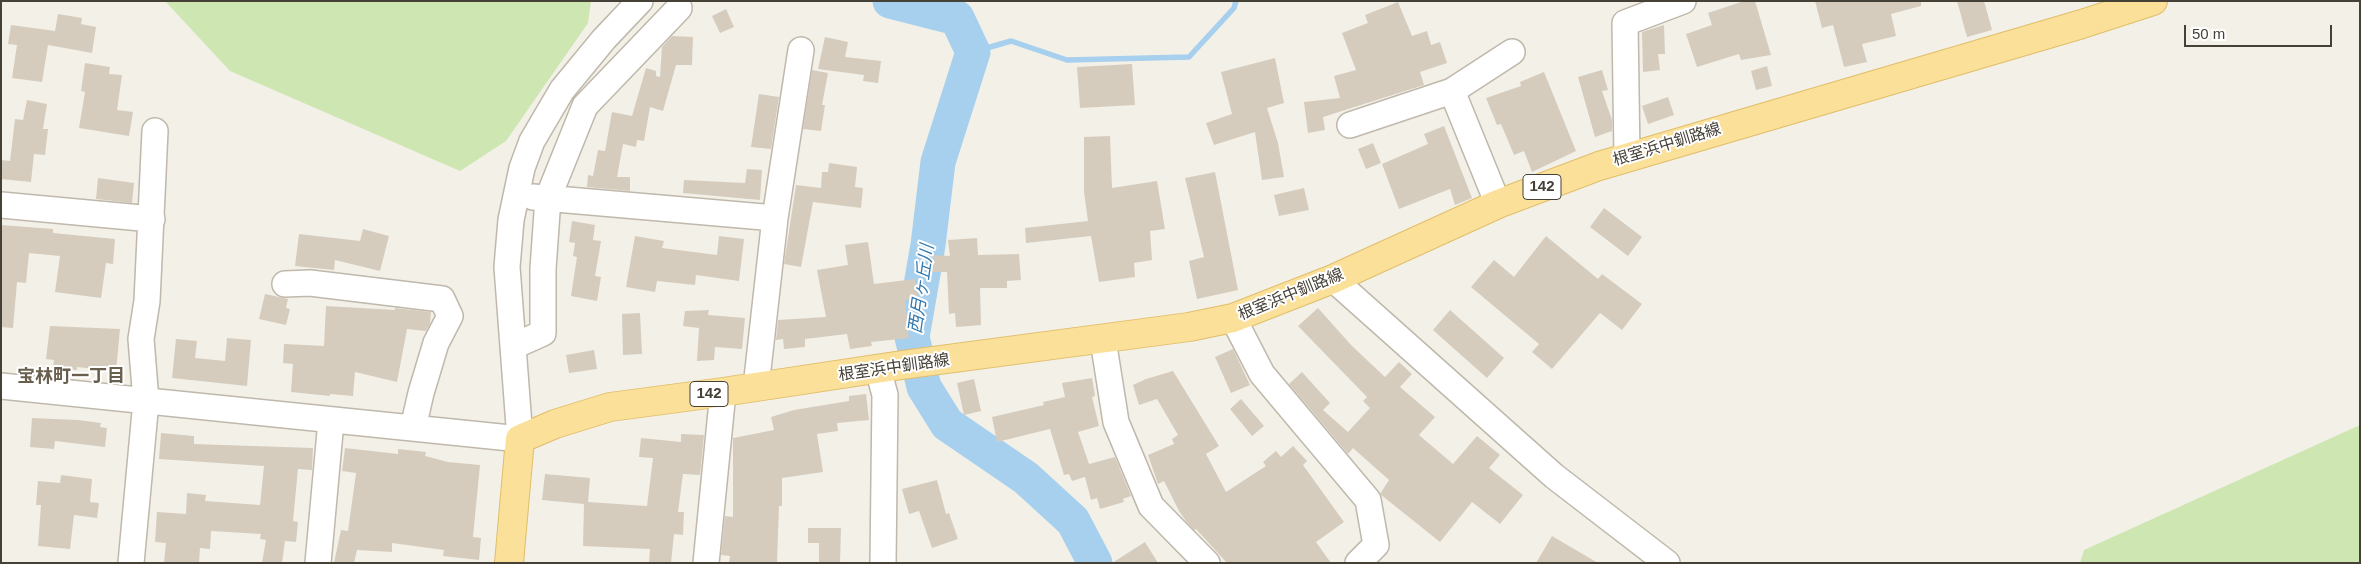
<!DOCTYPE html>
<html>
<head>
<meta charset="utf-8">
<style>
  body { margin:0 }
  #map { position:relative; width:2361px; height:564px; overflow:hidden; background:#f3f0e8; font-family:Arial,sans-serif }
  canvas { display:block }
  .frame { position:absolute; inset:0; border:2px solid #464137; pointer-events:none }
  .scale { position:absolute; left:2184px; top:25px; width:148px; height:22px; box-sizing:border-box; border:2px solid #464137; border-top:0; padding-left:6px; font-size:15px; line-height:18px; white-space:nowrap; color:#464137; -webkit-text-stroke:4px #fff; paint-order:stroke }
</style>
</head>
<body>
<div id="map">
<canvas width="2361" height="564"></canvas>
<div class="frame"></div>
<div class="scale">50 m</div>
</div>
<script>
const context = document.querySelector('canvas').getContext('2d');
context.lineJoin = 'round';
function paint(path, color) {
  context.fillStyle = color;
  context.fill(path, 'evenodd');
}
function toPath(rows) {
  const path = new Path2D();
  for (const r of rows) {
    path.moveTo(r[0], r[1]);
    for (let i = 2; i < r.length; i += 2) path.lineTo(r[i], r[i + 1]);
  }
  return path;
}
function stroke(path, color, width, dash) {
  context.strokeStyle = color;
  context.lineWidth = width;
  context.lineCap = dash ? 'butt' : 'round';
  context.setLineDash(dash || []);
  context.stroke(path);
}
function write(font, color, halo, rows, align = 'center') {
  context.font = font + ' Arial,"Noto Sans JP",sans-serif';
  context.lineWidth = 4;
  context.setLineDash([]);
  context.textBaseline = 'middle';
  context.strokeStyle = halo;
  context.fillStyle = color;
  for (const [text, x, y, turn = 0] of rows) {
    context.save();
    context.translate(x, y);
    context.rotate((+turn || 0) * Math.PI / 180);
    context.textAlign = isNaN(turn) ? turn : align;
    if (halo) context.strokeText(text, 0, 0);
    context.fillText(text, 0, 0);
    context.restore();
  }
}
paint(toPath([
  [165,1,591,1,588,23,506,141,460,171,230,71],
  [2360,425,2360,563,2080,563,2084,550]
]), '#cee6b2');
stroke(toPath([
  [973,52,1011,41,1067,60,1189,57,1234,8,1236,1]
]), '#a6d0ee', 5.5);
stroke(toPath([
  [890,1,957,18,973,52,938,162,928,245,912,337,924,387,947,424,1026,478,1073,521,1095,563]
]), '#a6d0ee', 35);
paint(toPath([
  [1744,1,1755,1,1771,55,1741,60,1739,54,1697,67,1686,34,1712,25,1708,13],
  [1815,1,1921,1,1921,6,1891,14,1896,36,1862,44,1867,62,1844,67,1833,25,1822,28],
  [1957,1,1984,1,1992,30,1967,37],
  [1398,2,1412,36,1427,31,1431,45,1440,42,1447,63,1420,72,1424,85,1323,117,1325,130,1308,133,1304,102,1340,98,1334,76,1356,70,1342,33,1368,23,1365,15],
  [726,9,734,27,720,33,712,16],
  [58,14,82,18,81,24,96,27,92,53,48,45,42,82,12,78,17,45,8,44,11,25,55,31],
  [1664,25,1665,54,1658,54,1660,70,1643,72,1642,32],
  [672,36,693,37,692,65,676,65,663,111,650,107,644,141,637,140,636,147,623,144,617,177,630,177,630,191,587,187,588,175,593,176,598,150,605,151,612,112,632,116,646,68,656,71,656,76,660,77,662,47],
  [825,37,848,42,845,57,881,61,878,83,863,81,864,75,818,69],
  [1275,58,1284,103,1267,108,1278,143,1284,177,1262,180,1255,132,1214,145,1206,123,1232,114,1221,72],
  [85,63,110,67,109,74,122,75,117,110,133,112,129,136,79,128,85,92,81,91],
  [1132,64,1135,105,1080,108,1077,67],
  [1767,66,1772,86,1756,90,1751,71],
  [812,70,828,73,822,105,825,105,821,131,803,129],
  [1602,70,1608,90,1602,91,1612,120,1612,131,1595,137,1578,77],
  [1544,72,1576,151,1532,172,1524,151,1514,155,1501,124,1497,125,1486,98,1521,86,1520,82],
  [759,94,779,97,771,149,751,147],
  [1668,97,1674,115,1648,124,1642,106],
  [27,100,47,104,43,129,48,129,45,155,34,154,31,182,1,179,1,160,10,161,15,119,23,120],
  [1444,126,1472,198,1455,205,1450,189,1399,209,1382,164,1428,144,1424,134],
  [1110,136,1112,188,1157,181,1165,229,1150,231,1152,260,1134,263,1135,277,1099,282,1091,236,1026,243,1025,228,1088,221,1084,192,1084,137],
  [1373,143,1381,163,1366,169,1358,149],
  [829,163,857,167,855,187,863,188,861,208,813,202,801,267,784,264,796,185,821,188,822,172,828,172],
  [747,169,762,170,760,200,683,193,684,180,745,183],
  [1215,172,1238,290,1197,299,1189,261,1204,257,1185,178],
  [98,178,134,183,132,203,96,199],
  [1304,188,1309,210,1279,216,1274,195],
  [1604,208,1642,237,1628,256,1590,227],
  [572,221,595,225,593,240,601,241,595,276,601,277,597,301,571,296,577,257,573,256,575,243,569,242],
  [1,225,53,229,53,233,115,239,113,264,106,263,101,298,55,292,60,256,29,253,26,283,17,282,13,328,1,327],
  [363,229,389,236,380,271,335,260,334,270,295,266,299,234,360,241],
  [635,236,664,241,662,248,717,255,719,236,744,239,739,281,696,275,695,285,657,281,655,292,626,287],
  [1546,236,1598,279,1602,274,1642,304,1622,330,1600,313,1552,369,1532,352,1539,344,1471,287,1494,260,1514,277],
  [977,238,978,255,1019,254,1021,280,1007,281,1007,288,980,288,981,325,956,327,955,313,949,314,947,272,932,272,933,255,950,256,948,240],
  [868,242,874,284,915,279,918,298,905,300,909,338,871,342,872,346,850,349,847,334,805,339,805,347,784,349,783,339,776,340,778,320,826,317,817,270,848,265,845,245],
  [265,294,288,299,286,308,290,309,286,325,259,319],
  [326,306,395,310,395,308,431,312,430,324,426,331,407,329,397,382,355,372,353,396,330,394,330,396,291,392,293,364,283,363,284,344,324,346],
  [1318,308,1352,346,1385,377,1399,362,1412,374,1400,387,1435,417,1419,435,1453,464,1477,436,1500,455,1489,468,1523,495,1500,524,1472,502,1440,542,1380,494,1389,480,1353,448,1348,454,1289,384,1302,372,1330,403,1323,410,1348,432,1370,408,1363,401,1367,397,1298,326],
  [709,310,708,315,745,318,742,349,715,347,714,360,697,361,699,328,683,326,685,311],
  [1450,310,1504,358,1487,378,1433,330],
  [640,313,642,354,623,355,622,314],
  [50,326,120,329,116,371,77,367,77,370,53,368,54,360,46,359],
  [227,338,251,340,247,386,172,378,176,339,197,341,195,358,225,361],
  [1233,349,1250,385,1231,393,1215,357],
  [594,350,597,369,569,373,566,355],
  [1173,371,1219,446,1206,454,1226,492,1266,466,1263,462,1276,451,1281,457,1293,446,1307,461,1303,465,1344,522,1316,542,1331,563,1227,563,1196,529,1194,530,1186,521,1179,511,1164,481,1158,484,1148,455,1174,444,1172,439,1178,435,1157,399,1139,405,1133,385,1146,379],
  [1092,378,1095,396,1092,397,1099,426,1078,432,1089,464,1115,457,1131,496,1123,499,1124,502,1100,509,1097,498,1091,500,1085,477,1072,481,1069,474,1064,475,1050,429,997,442,992,417,1044,405,1043,402,1065,397,1062,383],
  [974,379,981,411,964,415,957,383],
  [866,394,869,420,837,423,838,431,817,434,823,472,782,478,782,506,779,506,777,563,729,563,730,556,721,555,725,516,733,517,733,438,774,430,771,417,794,410,849,401,849,396],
  [1241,399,1264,426,1252,436,1230,409],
  [32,418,78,420,101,423,100,427,107,428,105,447,55,441,54,449,30,447],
  [161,433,194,436,194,444,313,448,312,470,298,469,293,521,298,522,296,542,285,541,282,563,262,563,266,540,260,539,261,534,211,531,210,549,200,548,199,563,164,563,166,543,155,542,157,512,186,514,187,493,206,495,205,501,260,505,264,466,159,459],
  [681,434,704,435,700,475,683,474,678,512,684,512,683,535,674,534,671,563,649,563,650,549,583,546,584,504,542,500,545,474,590,478,588,502,647,506,653,458,639,457,641,438,681,442],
  [345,448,398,454,398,449,426,452,425,456,448,462,480,465,473,537,481,538,479,560,443,556,444,550,392,543,392,552,357,550,354,563,334,563,341,530,348,531,356,473,342,471],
  [61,475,92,479,90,502,99,503,97,518,74,515,70,549,38,546,41,505,36,505,38,481,60,483],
  [937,480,946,514,949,513,958,539,932,548,919,511,909,514,902,489],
  [808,528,841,528,840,563,819,563,819,543,808,543],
  [1552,536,1598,563,1536,563],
  [1145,542,1158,563,1112,563]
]), '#d5ccbe');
const minor = toPath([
  [1452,91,1498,204],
  [1350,125,1452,91,1512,52],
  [1627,157,1625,23,1683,1],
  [533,197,775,218],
  [1,205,152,219],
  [1333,279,1554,476,1667,563],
  [285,284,310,283,442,299,450,316,436,343,421,393,413,428],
  [1233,318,1262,374,1368,500,1376,545,1358,563],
  [1103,340,1116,422,1151,506,1207,563],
  [514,346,543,333,543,269,548,198,585,106,679,8],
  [878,369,885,395,883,563],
  [1,386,520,439,507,267,511,220,522,168,532,141,562,90,604,39,640,1],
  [756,387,775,218,801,50],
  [131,563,146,401,141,339,147,301,155,131],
  [318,563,331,421],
  [706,563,723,392]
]);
const major = toPath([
  [509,563,520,439,555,424,610,407,723,392,902,365,1189,327,1233,318,1333,279,1498,204,1599,166,2082,24,2153,1]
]);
stroke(minor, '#bfb8ab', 28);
stroke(major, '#e0be69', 30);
stroke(minor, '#fff', 25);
stroke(major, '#fbe099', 28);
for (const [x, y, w] of [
  [1542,187,38],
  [709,394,38]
]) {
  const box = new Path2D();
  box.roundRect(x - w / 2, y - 12.5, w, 25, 4);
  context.fillStyle = '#fff';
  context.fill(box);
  stroke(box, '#464137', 1);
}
write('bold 15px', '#464137', null, [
  ["142",1542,187],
  ["142",709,394]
]);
write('16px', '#464137', '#fff', [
  ["根室浜中釧路線",1667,145,-17],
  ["根室浜中釧路線",1291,295,-22],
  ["根室浜中釧路線",894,368,-8]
]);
write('italic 18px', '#3379af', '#fff', [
  ["西月ヶ丘川",922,289,-82]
]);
write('bold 18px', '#695f4e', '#fff', [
  ["宝林町一丁目",71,377]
]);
</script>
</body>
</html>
